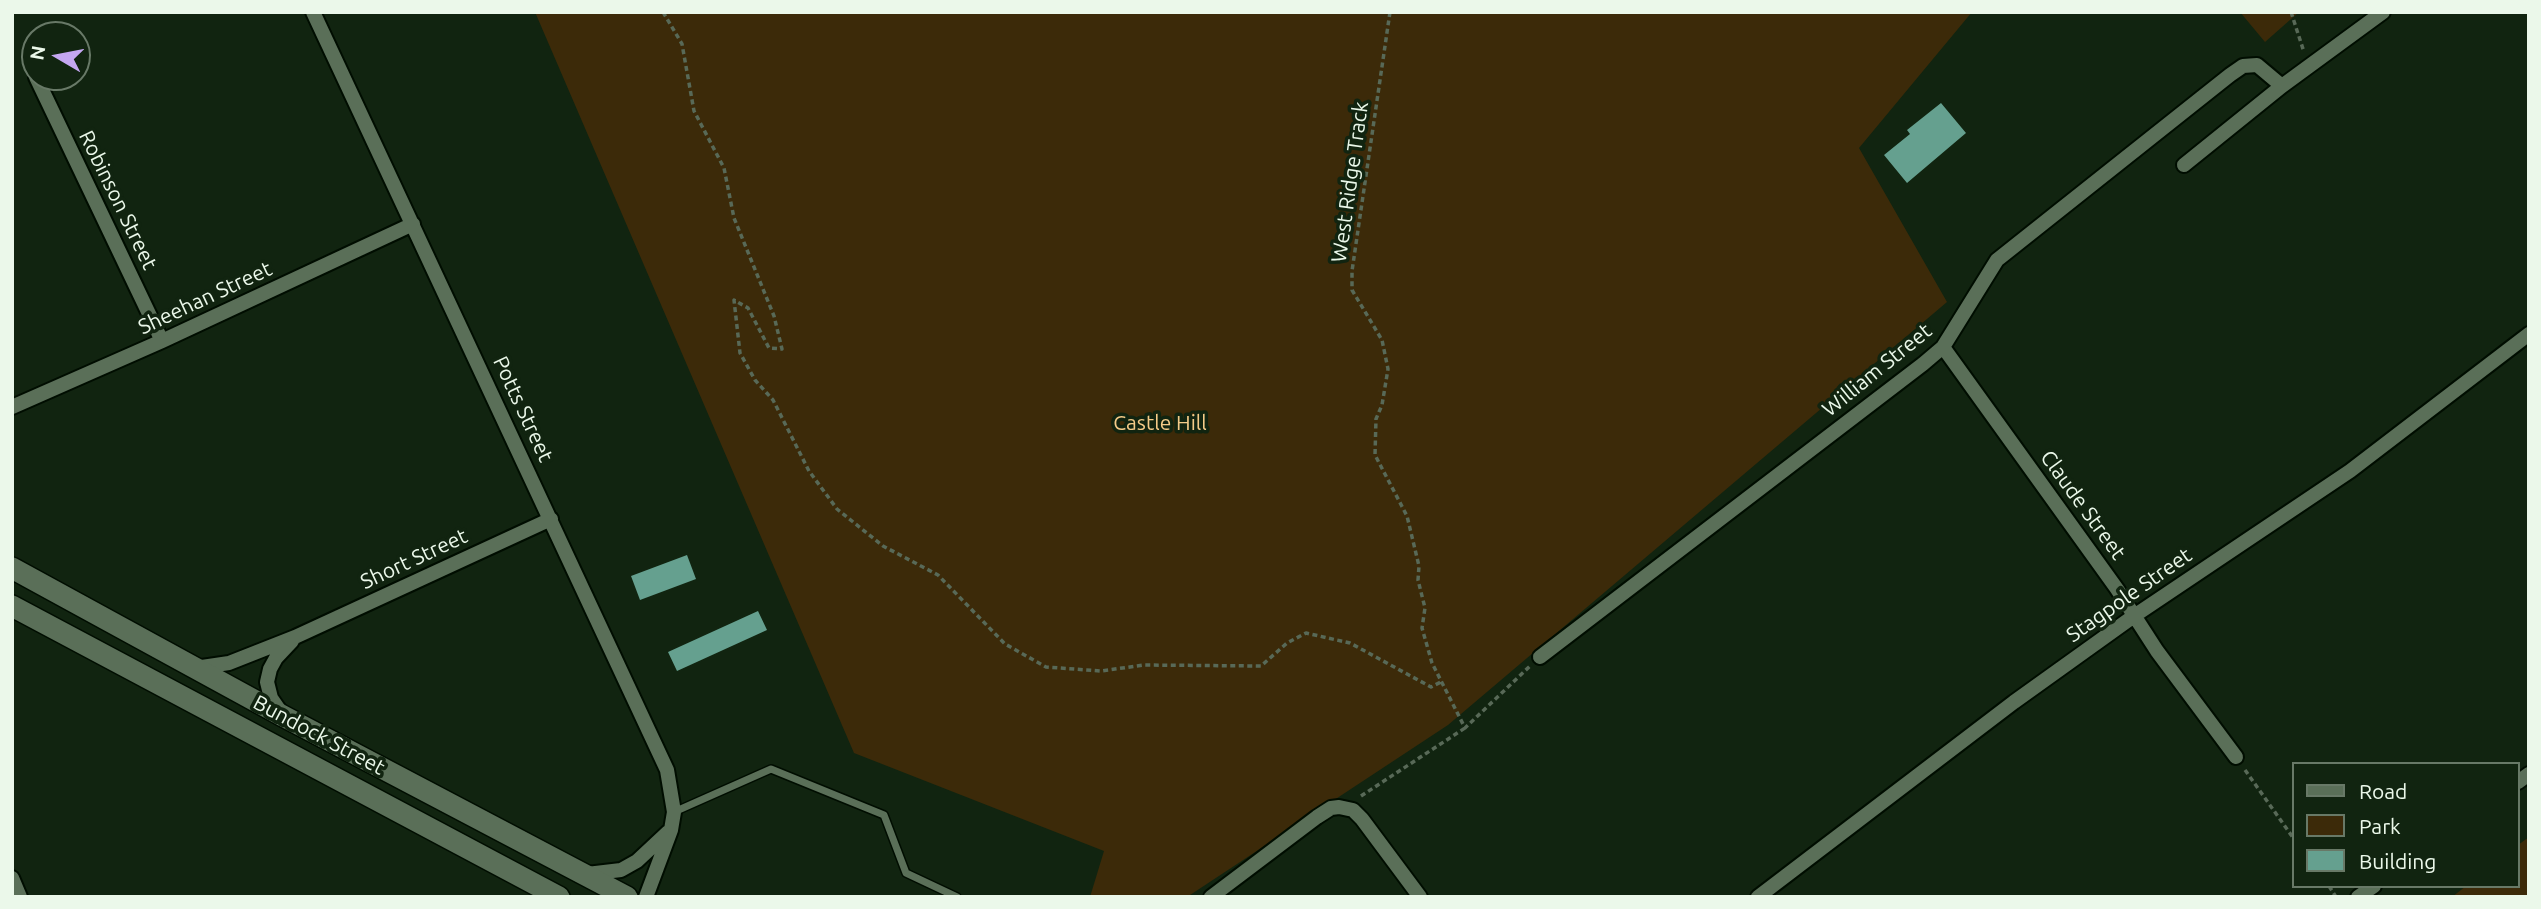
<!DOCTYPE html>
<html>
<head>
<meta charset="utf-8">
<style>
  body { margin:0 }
  #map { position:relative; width:2541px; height:909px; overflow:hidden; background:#112410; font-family:Ubuntu,sans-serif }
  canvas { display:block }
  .frame { position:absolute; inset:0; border:14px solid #ebf8ea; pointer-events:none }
  .legend { position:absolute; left:2292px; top:762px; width:228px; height:126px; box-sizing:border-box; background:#112410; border:2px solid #687967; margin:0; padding:9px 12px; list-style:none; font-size:21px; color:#ebf8ea }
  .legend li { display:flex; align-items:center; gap:14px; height:35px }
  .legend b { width:35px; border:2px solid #687967 }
  .north { position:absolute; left:21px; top:21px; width:70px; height:70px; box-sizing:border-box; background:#112410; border:2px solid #687967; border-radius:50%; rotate:280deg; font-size:19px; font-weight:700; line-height:28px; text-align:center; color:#ebf8ea }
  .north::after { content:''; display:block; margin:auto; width:24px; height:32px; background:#c4a7f1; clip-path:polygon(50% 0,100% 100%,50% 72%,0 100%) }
</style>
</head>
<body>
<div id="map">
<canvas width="2541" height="909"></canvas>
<div class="frame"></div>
<ul class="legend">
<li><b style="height:9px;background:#5a6f58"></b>Road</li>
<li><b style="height:19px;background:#3c2a09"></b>Park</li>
<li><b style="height:19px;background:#65a08f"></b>Building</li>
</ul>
<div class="north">N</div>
</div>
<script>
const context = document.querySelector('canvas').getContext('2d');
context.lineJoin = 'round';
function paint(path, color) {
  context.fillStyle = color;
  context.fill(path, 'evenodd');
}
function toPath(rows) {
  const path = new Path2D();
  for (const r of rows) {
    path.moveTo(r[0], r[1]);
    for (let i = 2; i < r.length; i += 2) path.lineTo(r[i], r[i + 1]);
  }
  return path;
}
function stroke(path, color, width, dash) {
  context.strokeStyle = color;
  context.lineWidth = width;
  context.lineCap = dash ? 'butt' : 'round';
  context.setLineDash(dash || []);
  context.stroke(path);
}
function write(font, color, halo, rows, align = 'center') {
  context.font = font + ' Ubuntu,sans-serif';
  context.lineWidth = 7;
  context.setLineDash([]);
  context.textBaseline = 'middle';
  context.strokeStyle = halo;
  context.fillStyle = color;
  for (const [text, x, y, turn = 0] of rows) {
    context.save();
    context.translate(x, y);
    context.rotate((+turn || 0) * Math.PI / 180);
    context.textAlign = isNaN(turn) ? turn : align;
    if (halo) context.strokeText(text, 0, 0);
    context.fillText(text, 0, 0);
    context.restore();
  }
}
paint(toPath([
  [535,12,1972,12,1859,148,1947,302,1448,725,1187,897,1090,897,1104,851,854,753],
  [2240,12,2299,12,2265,42],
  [2529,837,2529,897,2452,897,2466,886,2518,886,2518,845]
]), '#3c2a09');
paint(toPath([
  [1941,103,1966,133,1907,183,1884,155,1910,134,1907,130],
  [687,555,696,579,640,600,631,576],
  [758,611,767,630,677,671,668,652]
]), '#65a08f');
const lane = toPath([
  [674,812,771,769,884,815,906,873,957,897]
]);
const street = toPath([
  [313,12,667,770,674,812,671,830,646,897],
  [36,77,162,341],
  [2184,165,2282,86],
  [1943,347,2117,589,2157,651,2236,757],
  [12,407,162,341,413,224],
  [1540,657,1923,364,1943,347,1997,260,2230,75,2243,66,2257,65,2282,86,2383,12],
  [195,668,229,663,295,637,551,519],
  [280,711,271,698,267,682,270,669,276,658,292,641],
  [2518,782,2529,774],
  [587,874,621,870,637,861,668,832],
  [12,878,20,897],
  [1211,897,1317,817,1331,808,1339,807,1353,810,1362,819,1420,897],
  [1758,897,2014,702,2134,616,2350,471,2529,334],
  [2358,897,2374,886]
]);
const secondary = toPath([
  [12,568,283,716,627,897],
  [12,606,559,897]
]);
stroke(lane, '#000d00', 10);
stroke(street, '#000d00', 18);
stroke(secondary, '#000d00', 24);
stroke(toPath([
  [663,12,682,44,694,111,724,168,734,218,774,316,782,349,769,348,748,308,734,300,740,353,755,380,773,400,809,471,837,509,883,546,938,575,1005,644,1046,667,1101,671,1144,665,1261,666,1287,643,1306,633,1350,643,1431,687,1441,682],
  [1390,12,1352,271,1352,290,1382,340,1388,369,1382,405,1376,419,1375,455,1407,516,1419,566,1418,580,1425,608,1422,628,1432,663,1465,728,1530,666],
  [2291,12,2304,52],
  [2245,770,2294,839],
  [1361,796,1465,728],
  [2329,886,2336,897]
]), '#586957', 3.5, [5, 3.5]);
stroke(lane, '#5a6f58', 7);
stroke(street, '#5a6f58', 14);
stroke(secondary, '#5a6f58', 21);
write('21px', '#ebf8ea', '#112410', [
  ["West Ridge Track",1350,182,-82],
  ["Robinson Street",118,200,64],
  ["Sheehan Street",205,298,-25],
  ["William Street",1877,370,-39],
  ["Potts Street",523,409,65],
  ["Claude Street",2083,505,54],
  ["Short Street",414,559,-25],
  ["Stagpole Street",2129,595,-35],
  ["Bundock Street",319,735,28]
]);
write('21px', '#f4cb88', '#112410', [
  ["Castle Hill",1160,423]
]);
</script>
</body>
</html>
